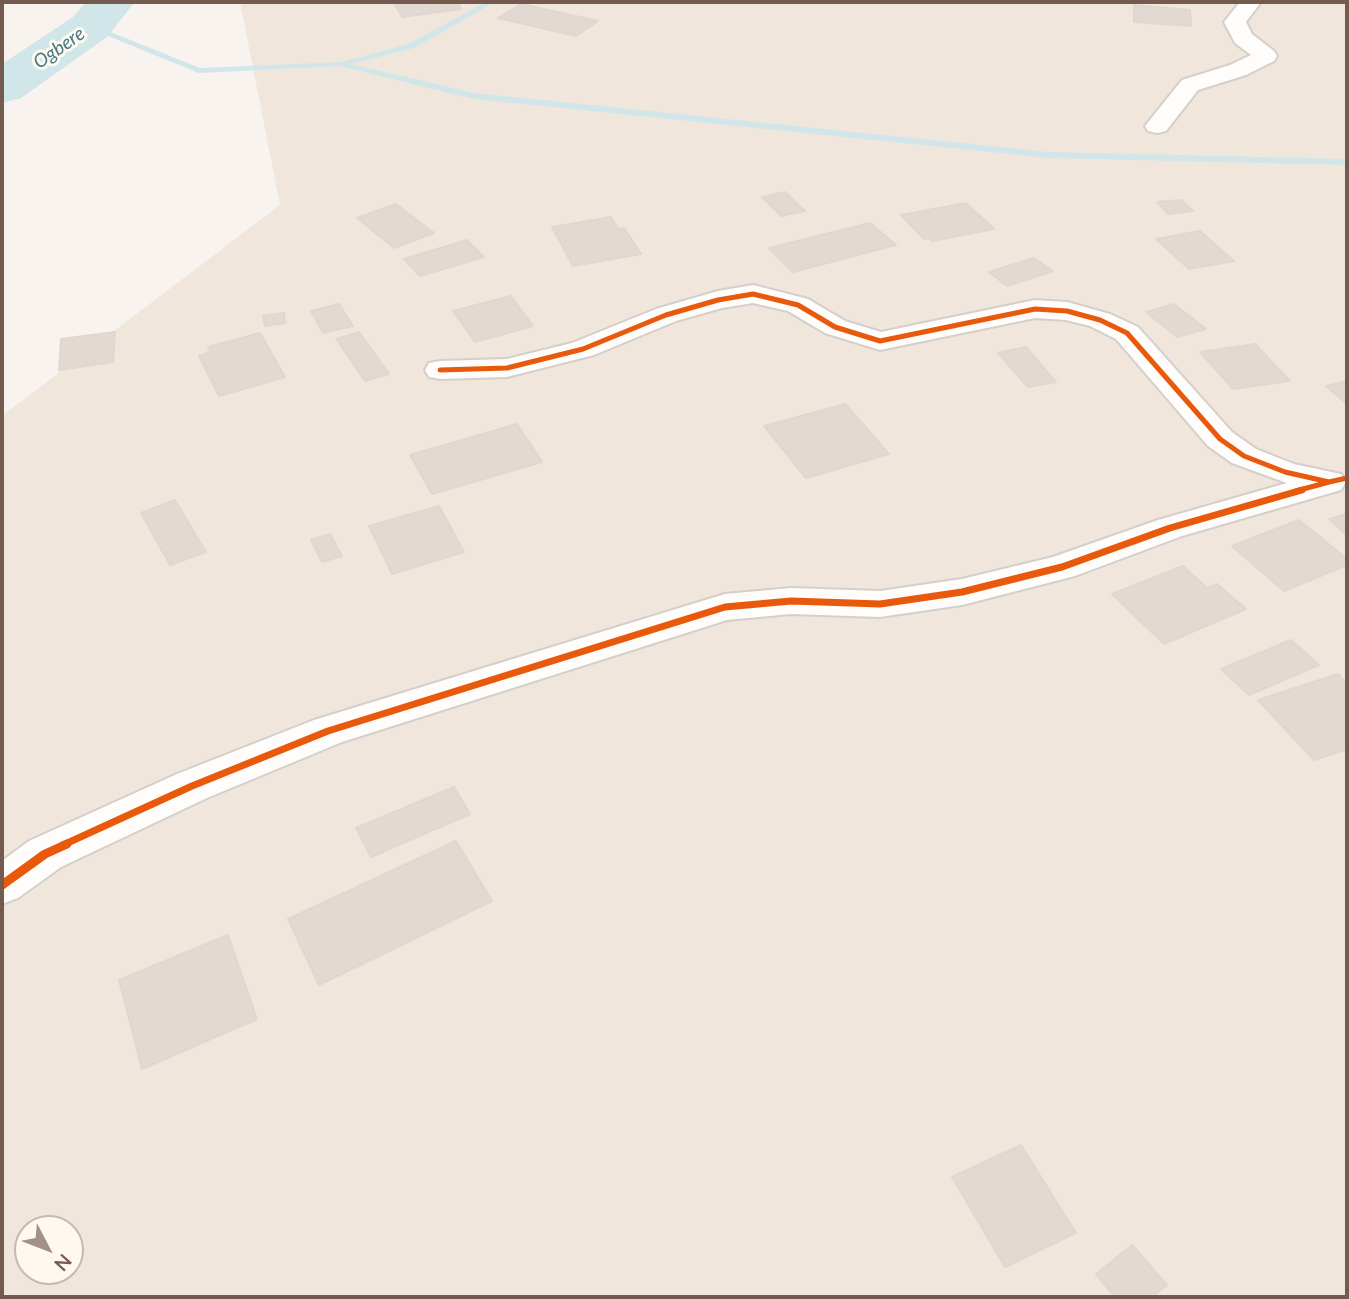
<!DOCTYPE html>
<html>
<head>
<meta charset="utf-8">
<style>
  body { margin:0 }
  #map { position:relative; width:1349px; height:1299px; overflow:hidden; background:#f8f3ee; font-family:Lato,sans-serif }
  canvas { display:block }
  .frame { position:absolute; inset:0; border:4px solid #755b4f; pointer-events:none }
  .north { position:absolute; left:14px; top:1215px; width:70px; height:70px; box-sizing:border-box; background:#fef8f1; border:2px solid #c7b9b0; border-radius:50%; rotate:132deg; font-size:19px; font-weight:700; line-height:28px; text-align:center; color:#755b4f }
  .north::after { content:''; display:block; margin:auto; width:24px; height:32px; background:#a39087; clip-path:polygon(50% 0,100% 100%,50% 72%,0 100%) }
</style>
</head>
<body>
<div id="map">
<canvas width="1349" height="1299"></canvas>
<div class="frame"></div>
<div class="north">N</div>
</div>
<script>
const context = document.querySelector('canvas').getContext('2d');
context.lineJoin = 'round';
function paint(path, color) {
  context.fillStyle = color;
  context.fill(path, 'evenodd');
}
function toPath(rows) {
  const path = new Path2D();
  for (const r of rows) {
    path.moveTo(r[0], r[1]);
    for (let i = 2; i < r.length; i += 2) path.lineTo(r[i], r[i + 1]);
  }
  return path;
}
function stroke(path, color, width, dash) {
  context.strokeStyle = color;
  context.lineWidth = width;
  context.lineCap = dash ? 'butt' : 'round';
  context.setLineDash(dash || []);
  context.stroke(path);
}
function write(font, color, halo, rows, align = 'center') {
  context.font = font + ' Lato,sans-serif';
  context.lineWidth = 6;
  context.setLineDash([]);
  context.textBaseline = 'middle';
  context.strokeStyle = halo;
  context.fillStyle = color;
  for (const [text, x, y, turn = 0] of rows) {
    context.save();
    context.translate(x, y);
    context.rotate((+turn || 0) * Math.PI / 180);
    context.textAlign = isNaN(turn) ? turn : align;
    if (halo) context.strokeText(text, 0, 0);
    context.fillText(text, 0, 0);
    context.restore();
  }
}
paint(toPath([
  [240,2,1347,2,1347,1297,2,1297,2,416,280,205],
  [28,1229,70,1229,70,1271,28,1271]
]), '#f0e6dc');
paint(toPath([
  [486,2,495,2,414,48,351,64,474,93,1049,152,1347,159,1347,165,1049,158,474,99,340,66,199,73,86,27,93,25,200,68,342,62,408,44,486,2]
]), '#d1e6e8');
paint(toPath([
  [86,2,135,2,107,37,21,98,2,103,2,64,73,17,86,2]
]), '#d1e6e8');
const building = toPath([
  [394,2,457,2,461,9,402,17,394,2],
  [521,4,598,21,576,36,498,18,521,4],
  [1134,5,1190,10,1191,26,1134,22,1134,5],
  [785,192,805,211,781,216,762,197,785,192],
  [1181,200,1193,211,1168,214,1157,202,1181,200],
  [966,203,994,229,932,241,930,238,924,239,901,215,966,203],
  [396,204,434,233,394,248,357,218,396,204],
  [611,217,618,229,624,228,641,254,573,266,552,227,611,217],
  [870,223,896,245,793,272,769,248,870,223],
  [1200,231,1234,261,1189,269,1156,239,1200,231],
  [467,240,484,257,420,276,404,259,467,240],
  [1034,258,1053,271,1007,286,989,272,1034,258],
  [511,296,533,326,475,342,453,311,511,296],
  [339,304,353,326,323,333,311,311,339,304],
  [1174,304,1206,329,1177,337,1146,312,1174,304],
  [284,313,285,323,265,326,263,316,284,313],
  [115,332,113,362,59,370,61,339,115,332],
  [359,332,389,374,365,381,336,339,359,332],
  [260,333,285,377,219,396,199,356,211,352,208,347,260,333],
  [1255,344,1290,381,1233,389,1200,352,1255,344],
  [1026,347,1056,382,1028,387,998,353,1026,347],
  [1347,381,1347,404,1326,386,1347,381],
  [845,404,889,454,806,478,764,426,845,404],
  [517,424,542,462,432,494,410,455,517,424],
  [175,500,206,552,170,565,141,513,175,500],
  [439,506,464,552,392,574,369,526,439,506],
  [1347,514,1347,535,1329,519,1347,514],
  [1299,520,1347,559,1347,565,1284,591,1232,546,1299,520],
  [330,534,342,556,322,562,311,540,330,534],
  [1183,566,1207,588,1217,584,1246,609,1164,644,1112,594,1183,566],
  [1291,640,1319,665,1249,695,1221,669,1291,640],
  [1338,674,1347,684,1347,749,1314,760,1258,700,1338,674],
  [454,787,470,814,371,857,356,828,454,787],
  [456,841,492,901,319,985,288,919,456,841],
  [228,935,257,1019,142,1069,119,980,228,935],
  [1021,1145,1076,1233,1005,1267,952,1177,1021,1145],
  [1132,1245,1167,1285,1152,1297,1115,1297,1096,1274,1132,1245]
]);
paint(building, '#e2d9d3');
stroke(building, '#e0d7d0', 2);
const street = toPath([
  [1240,2,1261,2,1246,22,1252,34,1274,51,1277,56,1274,61,1246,75,1198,90,1166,131,1157,133,1148,131,1145,126,1182,80,1230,65,1251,55,1235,43,1224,22,1240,2],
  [753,285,808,299,845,321,881,332,1035,300,1067,302,1110,314,1138,327,1232,432,1256,449,1294,464,1341,474,1346,482,1341,490,1182,536,1075,576,962,605,880,617,791,614,727,620,342,742,207,798,61,867,18,898,2,904,2,861,29,841,177,774,314,720,725,594,791,588,880,591,962,579,1053,557,1158,520,1287,483,1232,463,1208,446,1116,339,1090,326,1066,320,1035,318,880,350,825,333,788,311,753,303,722,308,676,321,594,355,507,377,440,379,429,377,425,370,429,363,440,361,507,359,572,343,656,309,718,291,753,285]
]);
stroke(street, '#d5cfc9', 4);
paint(street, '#fefdfc');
stroke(toPath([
  [440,370,507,368,583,349,666,315,718,300,753,294,798,305,835,327,880,341,1035,309,1067,311,1100,320,1127,333,1220,439,1244,456,1285,472,1329,482,1347,478],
  [1296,491,1329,482]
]), '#e8590c', 5);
stroke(toPath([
  [63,845,192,786,328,731,725,607,791,601,880,604,962,592,1062,567,1170,528,1302,490]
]), '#e8590c', 7);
stroke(toPath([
  [2,885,45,854,67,844]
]), '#e8590c', 9);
write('italic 19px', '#467980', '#fef8f1', [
  ["Ogbere",59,48,-35]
]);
</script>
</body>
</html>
